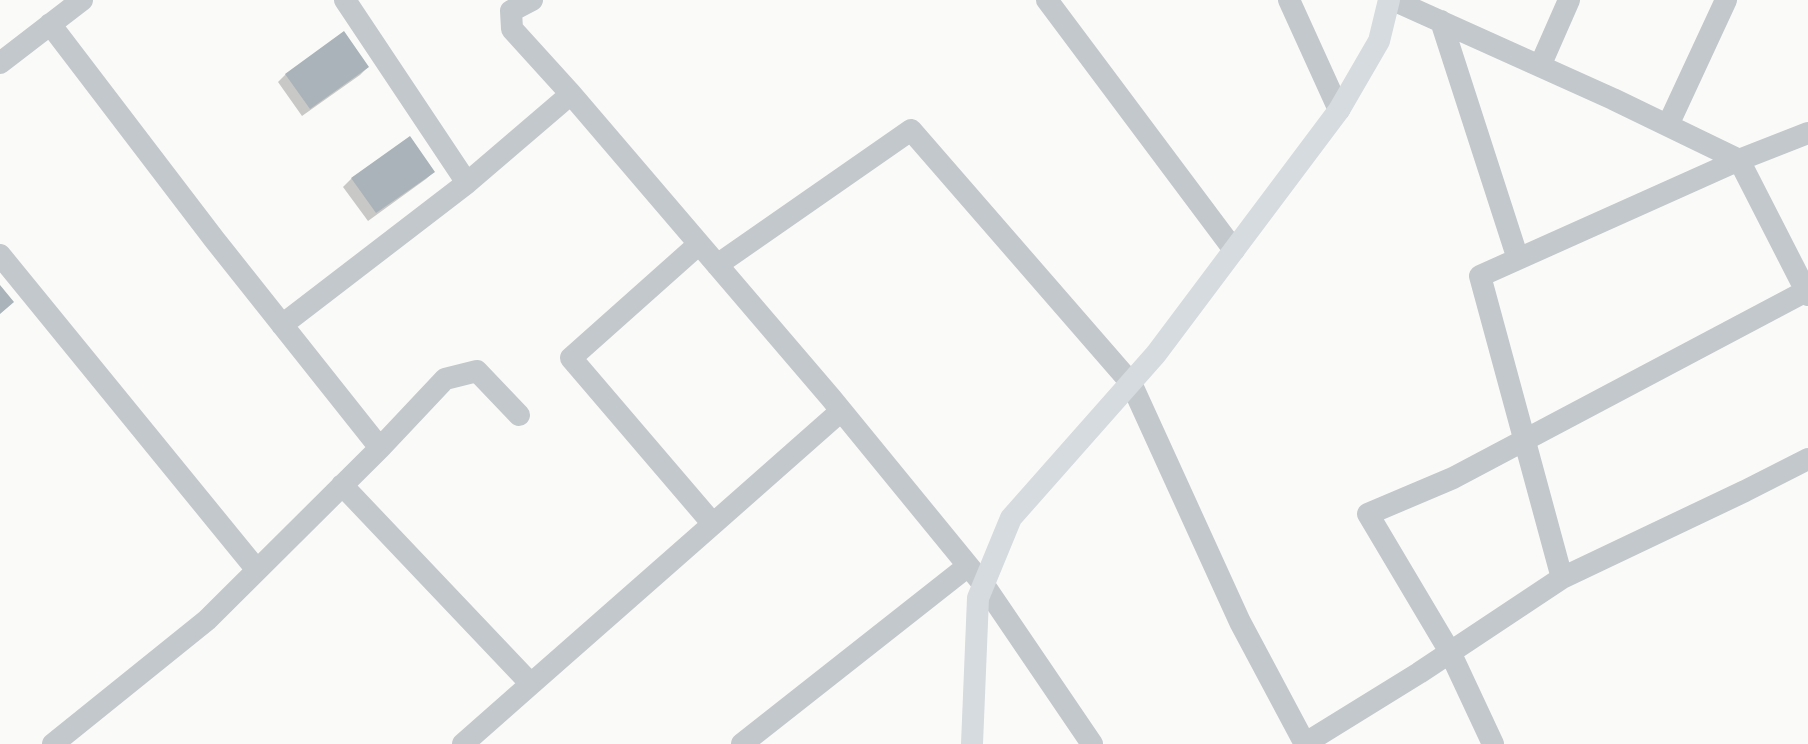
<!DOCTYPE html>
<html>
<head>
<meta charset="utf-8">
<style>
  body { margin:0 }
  canvas { display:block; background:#fafaf8 }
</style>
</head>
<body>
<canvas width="1808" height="744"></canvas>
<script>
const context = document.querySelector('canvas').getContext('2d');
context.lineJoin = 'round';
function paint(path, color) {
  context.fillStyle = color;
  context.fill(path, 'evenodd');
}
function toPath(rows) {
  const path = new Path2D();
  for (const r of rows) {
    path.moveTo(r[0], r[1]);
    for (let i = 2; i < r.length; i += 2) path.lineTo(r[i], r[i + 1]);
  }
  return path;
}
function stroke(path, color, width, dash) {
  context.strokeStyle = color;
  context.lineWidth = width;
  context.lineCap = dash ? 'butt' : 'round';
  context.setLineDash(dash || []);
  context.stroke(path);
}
paint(toPath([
  [368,67,360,75,302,116,278,82,286,74],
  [410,137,434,172,426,179,368,221,343,187,351,179]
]), '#0003');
paint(toPath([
  [344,31,369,67,310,109,285,74],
  [410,136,435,172,376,213,351,178],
  [0,285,14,302,0,314]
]), '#aab3b9');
stroke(toPath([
  [345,0,467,183,571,94,831,398,984,585,1092,744],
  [532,0,511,11,512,29,571,94],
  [1047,0,1234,250],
  [1289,0,1339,110],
  [1393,0,1613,99,1739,160,1808,133],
  [1441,21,1518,259],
  [50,24,214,239,380,448,207,620,53,744],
  [0,63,82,0],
  [1540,66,1569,0],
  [1668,125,1726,0],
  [699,244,571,358,713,524,841,411],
  [0,255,257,570],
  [717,265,911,130,1131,383,1240,622,1305,744],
  [282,325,467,183],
  [380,448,445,379,477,371,519,415],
  [342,485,531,684,713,524],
  [1562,578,1745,491,1808,459],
  [463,744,531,684],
  [742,744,968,566],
  [1304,744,1419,673,1562,578,1480,276,1739,160,1808,295],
  [1493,744,1450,652,1368,514,1453,478,1806,291]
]), '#c3c8cc', 22);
stroke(toPath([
  [972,744,978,598,1011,518,1156,354,1339,110,1379,41,1389,0]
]), '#d6dbdf', 22);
</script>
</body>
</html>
